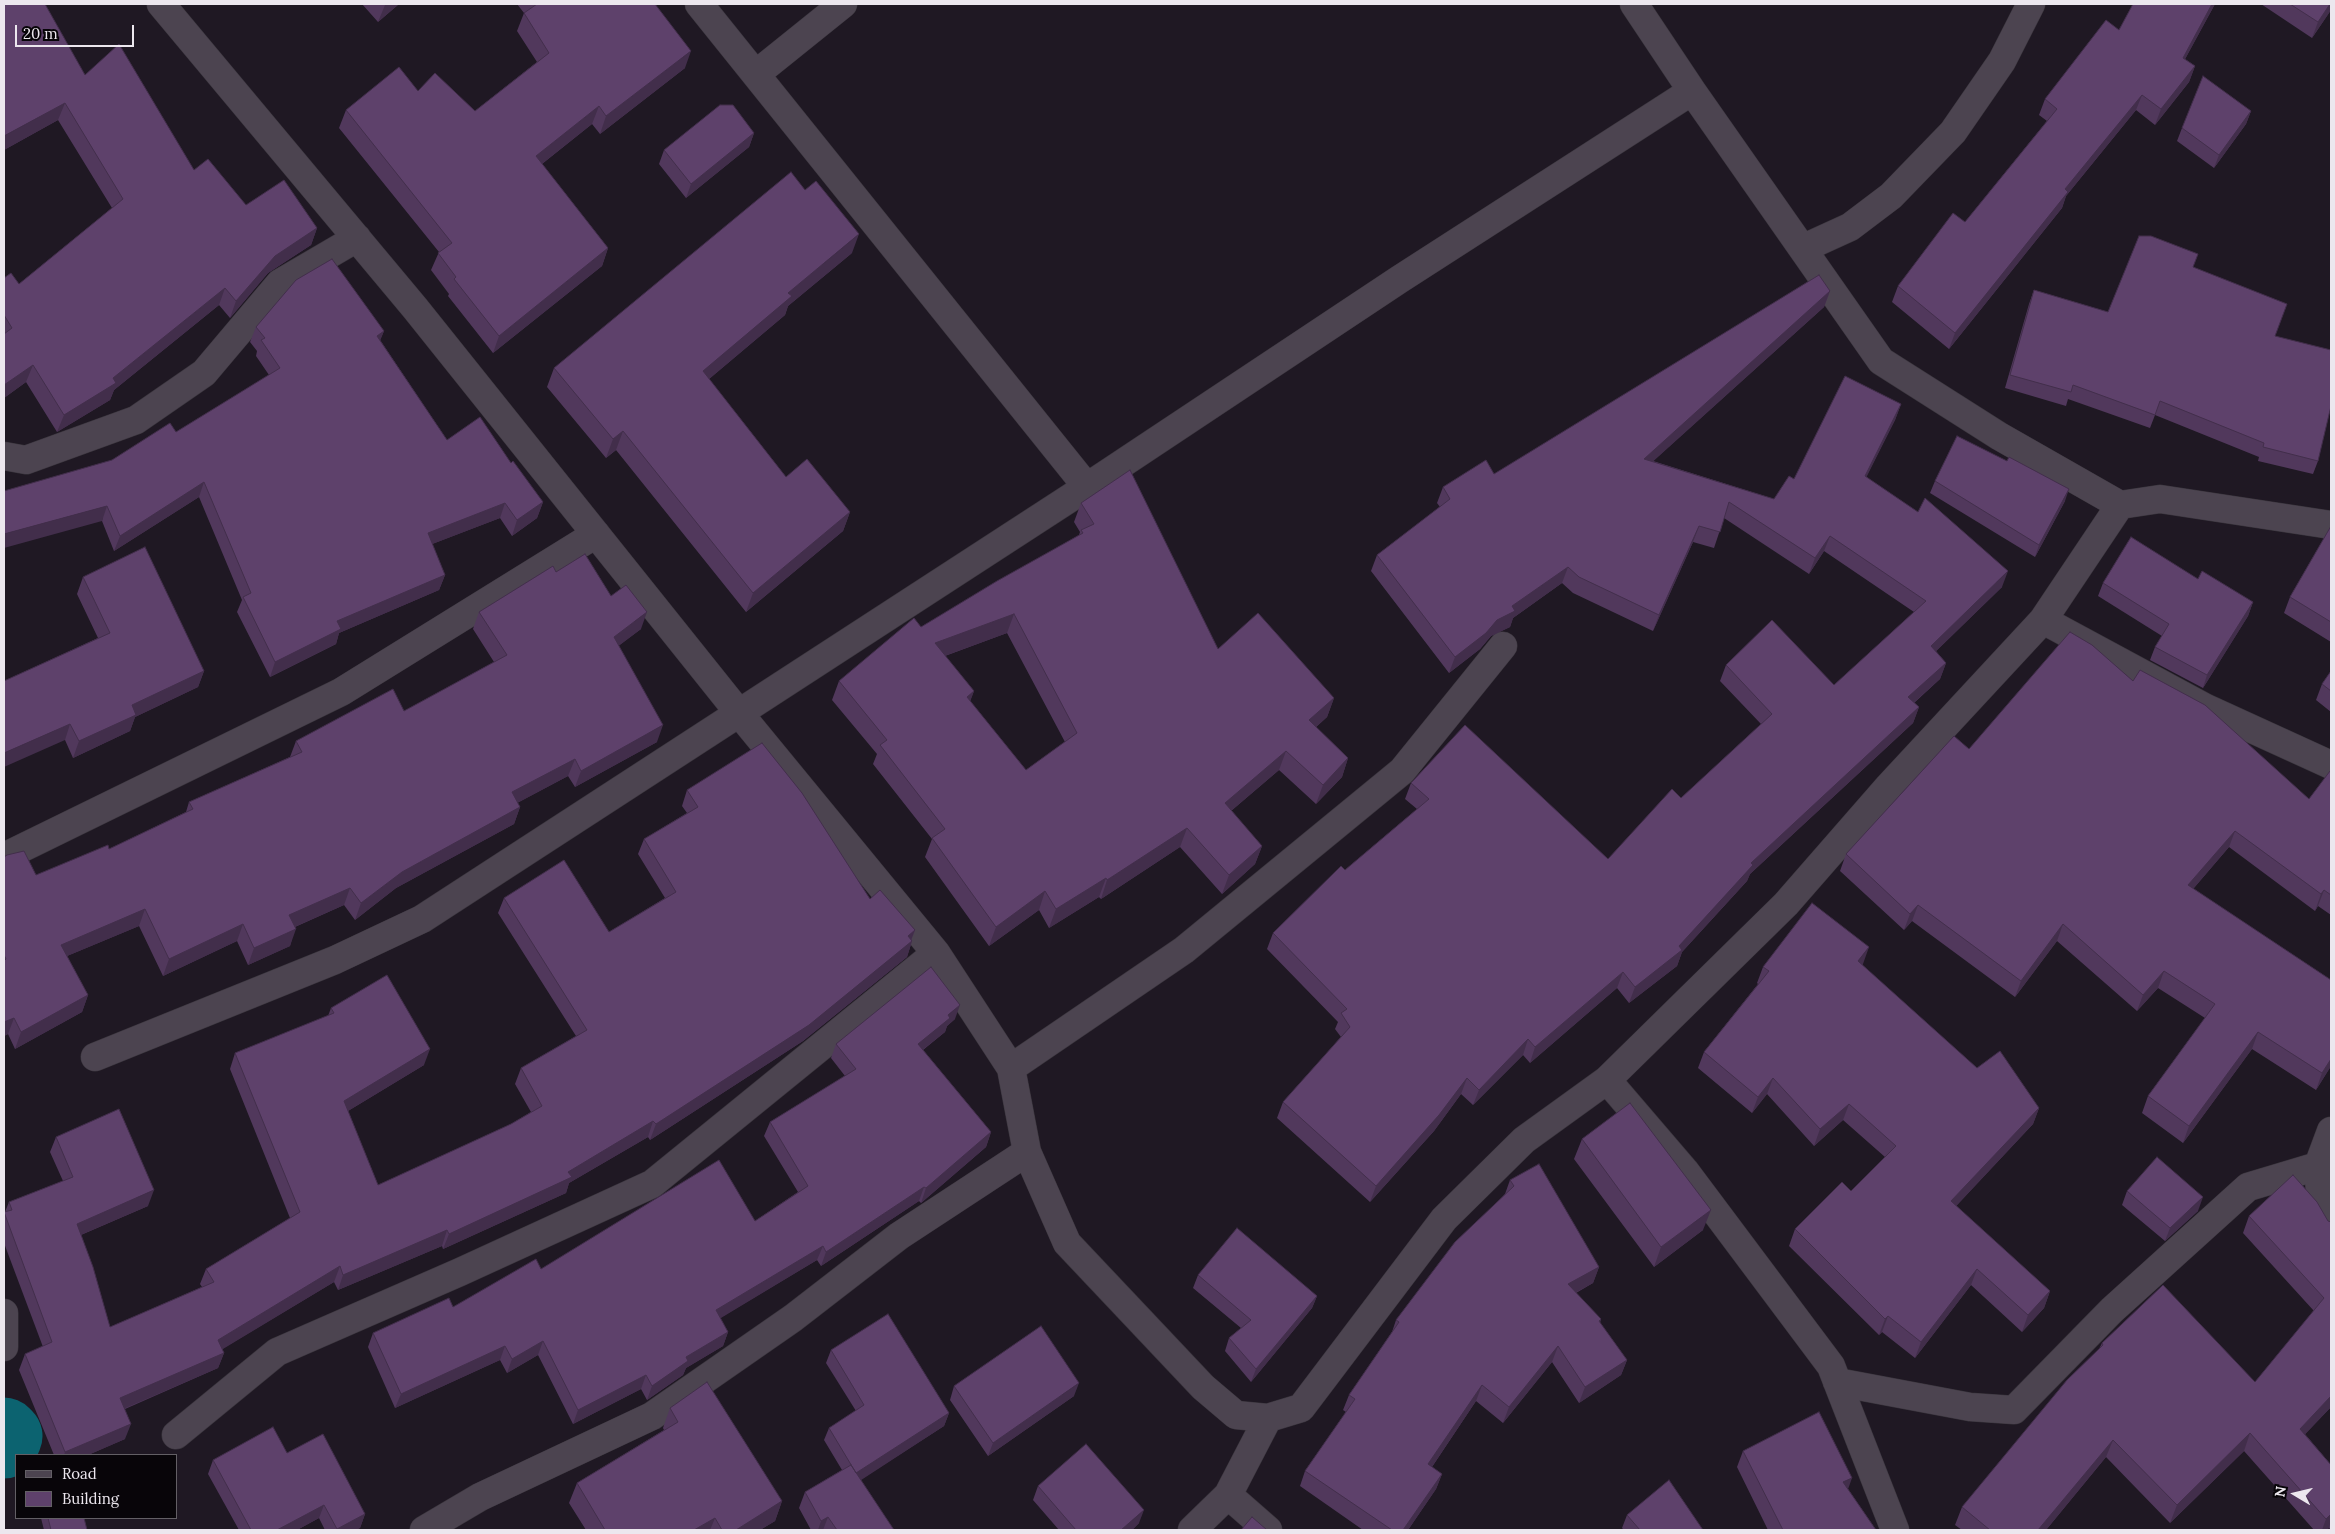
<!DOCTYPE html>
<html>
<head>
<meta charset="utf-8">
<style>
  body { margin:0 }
  #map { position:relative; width:2335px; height:1534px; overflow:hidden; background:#1f1823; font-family:Lora,serif }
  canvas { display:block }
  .frame { position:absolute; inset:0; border:5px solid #ece7ee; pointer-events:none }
  .legend { position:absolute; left:15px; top:1454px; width:162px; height:65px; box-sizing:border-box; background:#080509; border:1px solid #635f65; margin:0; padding:6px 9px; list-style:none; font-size:15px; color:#ece7ee }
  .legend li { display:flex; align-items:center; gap:10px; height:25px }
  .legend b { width:25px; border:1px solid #635f65 }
  .north { position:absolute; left:2270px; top:1469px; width:50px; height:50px; -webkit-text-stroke:4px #080509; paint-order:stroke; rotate:279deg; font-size:14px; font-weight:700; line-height:20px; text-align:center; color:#ece7ee }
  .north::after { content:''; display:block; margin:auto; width:18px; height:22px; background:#ece7ee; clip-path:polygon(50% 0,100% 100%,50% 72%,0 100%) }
  .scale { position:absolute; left:15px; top:25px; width:119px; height:22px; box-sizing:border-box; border:2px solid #ece7ee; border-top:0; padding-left:6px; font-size:15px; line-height:18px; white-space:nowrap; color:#ece7ee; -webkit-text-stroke:4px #080509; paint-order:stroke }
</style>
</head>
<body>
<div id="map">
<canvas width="2335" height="1534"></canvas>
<div class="frame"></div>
<ul class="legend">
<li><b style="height:6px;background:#4c4450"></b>Road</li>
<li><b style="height:14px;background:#5e416b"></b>Building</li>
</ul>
<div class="north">N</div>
<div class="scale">20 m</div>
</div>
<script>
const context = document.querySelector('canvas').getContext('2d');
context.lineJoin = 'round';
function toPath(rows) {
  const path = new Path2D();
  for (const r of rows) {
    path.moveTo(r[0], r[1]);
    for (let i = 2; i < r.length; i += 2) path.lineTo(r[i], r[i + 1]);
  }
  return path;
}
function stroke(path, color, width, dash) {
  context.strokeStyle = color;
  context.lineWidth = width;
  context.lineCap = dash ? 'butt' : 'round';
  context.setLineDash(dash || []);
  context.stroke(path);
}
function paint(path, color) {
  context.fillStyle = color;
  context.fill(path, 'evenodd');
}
stroke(toPath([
  [4,1433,7,1436,4,1443]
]), '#0c6370', 71);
const minor = toPath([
  [161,4,415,308,739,713,936,953,1011,1068,1027,1152,1067,1243,1203,1387,1236,1415,1268,1418,1301,1408,1444,1219,1524,1140,1607,1080,1786,904,1889,786,2043,620,2120,505],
  [699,4,1087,487],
  [1634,4,1692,91,1881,361,1999,436,2120,505,2160,499,2331,525],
  [756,74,843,4],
  [1804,248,1850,227,1891,196,1953,132,2002,61,2031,4],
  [4,456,26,460,136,420,204,373,280,283,357,238],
  [2043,620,2206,708,2331,765],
  [4,857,341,692,596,534],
  [95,1057,335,960,422,919,1087,487,1400,279,1692,91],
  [1011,1068,1184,950,1402,771,1503,646],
  [1607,1080,1685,1171,1831,1366,1895,1530],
  [2331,1131,2318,1166,2321,1204,2331,1226],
  [4,1313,4,1347],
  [1837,1382,1970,1407,2014,1410,2112,1310,2248,1187,2318,1166],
  [176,1435,277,1352,460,1272,652,1184,936,953],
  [1228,1495,1268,1530],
  [424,1530,480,1497,652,1416,793,1318,899,1236,1027,1152],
  [1192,1530,1228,1495,1268,1418]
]);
stroke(minor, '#3b363e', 29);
stroke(minor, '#4c4450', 28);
paint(toPath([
  [362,4,399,4,378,22],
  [517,4,655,4,685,68,600,134,592,124,542,164,608,248,602,266,493,353,448,296,449,294,431,270,439,252,339,128,346,110,418,91,475,111,537,62,517,31,524,13],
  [2133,4,2215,4,2185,59,2195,66,2189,82,2155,125,2136,110,2066,196,2062,208,1949,349,1892,302,1898,286,1965,222,2047,121,2039,115,2045,99,2119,30],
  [2261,4,2331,4,2331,10,2312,38],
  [85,75,194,170,246,205,317,228,311,245,268,273,230,318,219,305,114,390,110,400,57,432,26,382,4,398,4,278,19,284,112,208,58,120,4,150],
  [2251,111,2246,124,2214,168,2177,141,2182,128],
  [754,133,749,147,686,198,659,164,664,150],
  [852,253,788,306,785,315,709,379,786,477,850,512,843,531,746,612,616,450,606,458,547,387,554,368],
  [2193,267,2275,336,2318,461,2313,474,2258,461,2259,457,2155,415,2150,428,2068,399,2066,406,2005,388,2029,304,2034,290,2108,312],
  [1830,291,1824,307,1653,461,1774,499,1794,479,1901,404,1895,420,1866,477,2002,587,1936,651,1946,663,1940,679,1914,703,1919,707,1913,723,1750,874,1747,881,1682,952,1677,966,1629,1003,1617,988,1530,1063,1523,1055,1473,1105,1461,1094,1434,1131,1370,1202,1277,1118,1283,1102,1341,1037,1335,1029,1338,1022,1267,949,1273,933,1345,870,1417,809,1405,799,1411,783,1608,859,1681,798,1761,724,1720,681,1726,665,1834,685,1914,612,1824,551,1809,574,1724,518,1714,548,1693,542,1653,631,1573,593,1562,583,1513,618,1510,627,1491,636,1480,649,1449,673,1371,571,1377,555,1440,507,1437,503,1443,487,1494,474],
  [256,327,384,331,380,340,447,440,511,463,543,502,537,518,512,536,500,518,432,544,445,575,439,590,339,633,336,644,270,677,237,612,242,600,199,497,114,551,102,521,112,460,176,432,269,375,256,356,257,351,250,342],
  [1935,481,2065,501,2035,557,1930,493],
  [1081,503,1218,649,1334,698,1327,717,1316,727,1348,758,1342,777,1316,804,1279,770,1231,811,1262,846,1255,864,1222,894,1180,847,1101,899,1099,897,1049,928,1039,910,989,946,925,857,932,839,873,764,877,754,832,700,839,681,921,627,1079,535,1080,532,1074,522],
  [1007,633,1065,742,1026,770,970,701,974,691,945,656],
  [2331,526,2331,642,2284,613,2290,597],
  [556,572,611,596,641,629,618,646,657,742,575,787,568,776,517,803,520,807,514,824,396,888,355,920,344,905,295,927,290,946,248,965,237,941,163,976,139,926,67,956,88,995,82,1012,15,1049,8,1034,4,1036,4,857,36,875,109,849,186,812,189,802,290,757,296,741,404,711,494,662,473,629,479,612],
  [83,577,204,671,198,687,135,717,130,731,73,758,65,740,4,681,98,638,77,594],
  [2198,579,2253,602,2248,616,2203,688,2150,660,2155,647,2162,636,2098,596,2103,583],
  [2331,671,2331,712,2316,700,2322,684],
  [2133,681,2309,799,2331,772,2331,915,2318,906,2315,911,2229,847,2193,889,2331,980,2331,1066,2316,1090,2252,1049,2183,1143,2142,1113,2148,1096,2205,1018,2158,988,2137,1011,2057,941,2015,997,1912,921,1904,930,1840,871,1846,854,1969,749],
  [687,790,870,899,915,930,911,940,912,941,907,957,803,1041,650,1140,648,1137,569,1183,566,1193,443,1249,442,1246,338,1290,334,1282,222,1349,224,1353,218,1368,125,1409,125,1439,88,1455,54,1455,19,1370,25,1354,43,1347,4,1243,4,1213,5,1212,9,1202,63,1181,50,1152,56,1137,148,1206,81,1235,110,1327,202,1287,200,1284,206,1269,290,1218,230,1069,235,1053,328,1016,331,1008,424,1065,348,1111,378,1185,511,1124,531,1112,515,1084,521,1068,576,1036,498,913,504,898,609,932,665,898,638,854,644,839,687,813,682,806],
  [1863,964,1862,965,1977,1068,2039,1108,2033,1124,1956,1206,2050,1291,2044,1308,2022,1332,1971,1285,1915,1358,1882,1332,1879,1335,1789,1246,1795,1229,1851,1191,1885,1157,1843,1120,1814,1146,1767,1094,1752,1113,1698,1068,1704,1052,1758,984,1757,983,1763,967],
  [955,1019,947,1026,945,1032,923,1050,991,1132,986,1147,921,1203,919,1201,821,1266,817,1260,720,1318,728,1332,723,1346,686,1368,683,1375,647,1400,641,1389,573,1424,538,1355,507,1373,500,1360,395,1408,368,1347,373,1333,453,1307,541,1269,755,1221,798,1192,764,1136,770,1122,845,1076,831,1058,836,1044],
  [1582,1139,1703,1230,1654,1267,1574,1159],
  [1510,1180,1599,1267,1593,1283,1576,1293,1601,1319,1600,1323,1627,1360,1621,1375,1579,1403,1552,1362,1503,1423,1476,1401,1432,1467,1442,1474,1436,1489,1408,1530,1363,1530,1300,1486,1305,1471,1346,1412,1343,1410,1349,1395,1392,1332,1396,1320,1505,1194],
  [2127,1191,2198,1211,2165,1241,2122,1205],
  [2249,1216,2328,1221,2331,1222,2331,1407,2305,1434,2331,1465,2331,1530,2329,1528,2326,1530,2314,1530,2244,1451,2170,1523,2106,1457,2046,1530,1962,1530,1955,1525,1962,1507,2099,1349,2102,1343,2255,1382,2314,1311,2243,1233],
  [1198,1275,1317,1296,1312,1308,1251,1382,1225,1351,1229,1338,1241,1328,1193,1288],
  [831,1350,949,1413,944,1426,860,1480,894,1530,811,1530,799,1508,805,1492,842,1470,824,1440,829,1428,856,1411,826,1363],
  [954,1386,1074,1396,988,1456,950,1400],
  [670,1408,782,1501,775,1521,760,1530,586,1530,569,1503,577,1483,664,1430,663,1428],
  [1743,1451,1848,1489,1876,1530,1768,1530,1737,1467],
  [213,1460,365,1514,360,1528,355,1530,325,1530,319,1518,297,1530,239,1530,208,1474],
  [1038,1486,1139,1523,1132,1530,1059,1530,1033,1500],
  [1627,1515,1703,1530,1624,1530,1622,1528],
  [41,1518,84,1518,87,1530,44,1530]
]), '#51385c');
paint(toPath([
  [385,4,399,4,378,22,385,5],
  [2212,4,2215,4,2177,74,2183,58],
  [2330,4,2331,4,2331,10,2312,38,2318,22],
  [691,51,685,68,600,134,606,116],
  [2195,66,2189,82,2155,125,2161,109],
  [2142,95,2136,110,2066,196,2062,208,1949,349,1955,333,2065,189],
  [65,103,58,120,4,150,4,136],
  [599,106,592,124,529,174,536,156],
  [2251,111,2246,124,2214,168,2219,155],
  [754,133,749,147,686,198,691,184],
  [317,228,311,245,268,273,230,318,236,301,275,256],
  [859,234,852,253,788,306,785,315,696,390,703,371,788,293],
  [608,248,602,266,493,353,499,336],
  [225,288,219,305,114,390,110,400,57,432,64,415,113,378],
  [1830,291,1824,307,1638,475,1644,459],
  [384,331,378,346,377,336],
  [33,365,26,382,4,398,4,385],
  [1901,404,1895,420,1859,492,1865,476],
  [623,431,616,450,606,458,613,439],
  [204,482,199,497,114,551,120,536],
  [2069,489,2065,501,2035,557,2039,545],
  [543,502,537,518,512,536,517,520],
  [505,503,500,518,422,548,428,533],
  [107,506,102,521,4,548,4,534],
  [850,512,843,531,746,612,753,593],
  [1699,526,1693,542,1653,631,1659,615],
  [1830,536,1824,551,1809,574,1815,558],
  [1568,567,1562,583,1513,618,1510,627,1491,636,1480,649,1449,673,1455,657,1512,606],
  [2008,571,2002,587,1925,662,1931,646],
  [445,575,439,590,339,633,336,644,270,677,275,662,337,621],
  [2253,602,2248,616,2203,688,2207,675],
  [647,612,641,629,608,654,614,637],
  [1014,614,1007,633,928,662,935,643],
  [1946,663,1940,679,1902,713,1908,697],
  [204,671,198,687,135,717,130,731,73,758,79,741,132,705],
  [974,691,967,710,967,697],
  [1334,698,1327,717,1303,739,1309,720],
  [1919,707,1913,723,1750,874,1747,881,1682,952,1677,966,1629,1003,1635,987,1679,946,1751,863],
  [70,724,65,740,4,767,4,753],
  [663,725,657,742,575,787,581,771],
  [1286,751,1279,770,1218,822,1225,803],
  [1348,758,1342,777,1316,804,1323,785],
  [575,759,568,776,506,809,512,792],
  [520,807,514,824,396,888,355,920,361,903,402,872],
  [1187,828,1180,847,1101,899,1107,880],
  [2235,831,2229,847,2182,902,2188,885],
  [1262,846,1255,864,1222,894,1229,875],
  [1106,878,1099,897,1049,928,1056,909],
  [350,888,344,905,283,932,289,915],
  [2324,890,2318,906,2315,911,2321,894],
  [1045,891,1039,910,989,946,996,927],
  [1918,905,1912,921,1904,930,1910,914],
  [145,909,139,926,55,961,61,945],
  [243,924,237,941,163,976,169,959],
  [2063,924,2057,941,2015,997,2021,981],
  [296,929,290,946,248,965,254,948],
  [915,930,910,943,912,941,907,957,803,1041,650,1140,656,1124,908,936],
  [1869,947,1863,964,1852,978,1858,961],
  [2164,971,2158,988,2137,1011,2143,995],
  [1623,972,1617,988,1530,1063,1535,1047],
  [88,995,82,1012,15,1049,21,1032],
  [960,1005,955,1019,947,1026,945,1032,912,1058,918,1044,948,1015],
  [14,1018,8,1034,4,1036,4,1022],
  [2258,1032,2252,1049,2183,1143,2189,1126],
  [1528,1039,1523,1055,1473,1105,1479,1090],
  [430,1049,424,1065,338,1117,344,1101],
  [2331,1059,2331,1066,2316,1090,2322,1073],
  [1467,1078,1461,1094,1434,1131,1370,1202,1376,1186],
  [1773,1078,1767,1094,1752,1113,1758,1097],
  [1849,1104,1843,1120,1814,1146,1820,1129],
  [2039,1108,2033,1124,1945,1218,1951,1201],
  [653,1121,648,1137,569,1183,566,1193,443,1249,449,1234,568,1172],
  [991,1132,986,1147,921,1203,926,1188],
  [924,1187,919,1201,821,1266,826,1252],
  [154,1190,148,1206,71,1239,77,1224],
  [2203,1197,2198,1211,2165,1241,2170,1228],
  [1711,1210,1703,1230,1654,1267,1661,1247],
  [447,1230,442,1246,338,1290,343,1275],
  [823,1246,817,1260,711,1324,716,1310],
  [340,1266,334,1282,213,1355,218,1340],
  [1599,1267,1593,1283,1562,1300,1568,1284],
  [1977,1269,1971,1285,1915,1358,1921,1342],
  [2050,1291,2044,1308,2022,1332,2028,1315],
  [1317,1296,1312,1308,1251,1382,1256,1369],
  [1888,1316,1882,1332,1879,1335,1885,1319],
  [728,1332,723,1346,686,1368,683,1375,647,1400,652,1386,686,1357],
  [543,1341,538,1355,507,1373,512,1359],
  [505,1346,500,1360,395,1408,401,1394],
  [1558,1346,1552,1362,1503,1423,1509,1407],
  [224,1353,218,1368,114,1413,120,1398],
  [1627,1360,1621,1375,1579,1403,1585,1387],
  [646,1375,641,1389,573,1424,578,1410],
  [1079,1383,1074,1396,988,1456,993,1443],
  [1482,1385,1476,1401,1423,1480,1428,1464],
  [2331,1396,2331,1407,2294,1446,2300,1429],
  [949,1413,944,1426,852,1486,856,1473],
  [131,1424,125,1439,88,1455,64,1455,65,1452],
  [2250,1433,2244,1451,2170,1523,2177,1505],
  [2113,1440,2106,1457,2046,1530,2038,1530],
  [1442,1474,1436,1489,1408,1530,1403,1530],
  [1852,1478,1846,1495,1843,1482],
  [782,1501,775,1521,760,1530,736,1530],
  [324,1505,319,1518,297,1530,277,1530],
  [1144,1510,1139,1523,1132,1530,1121,1530],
  [365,1514,360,1528,355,1530,336,1530,337,1529],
  [2331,1514,2331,1521,2329,1528,2326,1530,2322,1530,2326,1519],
  [828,1517,823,1530,818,1530,821,1521],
  [715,1518,710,1530,694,1530]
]), '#422e4b');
const building = toPath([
  [4,4,45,4,85,75,119,44,194,170,208,159,246,205,284,180,317,228,275,256,236,301,225,288,113,378,116,383,64,415,33,365,4,385,4,334,12,328,4,315,4,278,11,273,19,284,123,199,65,103,4,136,4,4],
  [537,4,655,4,691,51,606,116,599,106,536,156,608,248,499,336,454,279,456,277,438,253,452,243,346,110,399,67,418,91,435,73,475,111,549,53,524,13,537,4],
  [2133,4,2212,4,2183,58,2195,66,2161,109,2142,95,2065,189,2068,192,1955,333,1898,286,1953,213,1965,222,2057,109,2045,99,2106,20,2119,30,2133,4],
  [2290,4,2330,4,2318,22,2290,4],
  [2203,76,2251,111,2219,155,2182,128,2203,76],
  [720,105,733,105,754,133,691,184,664,150,720,105],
  [791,172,805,190,816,181,859,234,788,293,792,296,703,371,786,477,807,459,850,512,753,593,623,431,613,439,554,368,791,172],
  [2139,236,2151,236,2198,254,2193,267,2287,304,2275,336,2331,350,2331,406,2318,461,2263,447,2264,443,2160,401,2155,415,2073,385,2071,392,2010,375,2034,290,2108,312,2139,236],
  [332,259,384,331,377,336,447,440,480,417,511,463,513,461,543,502,517,520,505,503,428,533,445,575,337,621,341,629,275,662,243,597,251,593,204,482,120,536,107,506,4,534,4,491,112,460,170,423,176,432,280,368,261,340,265,338,256,327,296,280,332,259],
  [1819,275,1830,291,1644,459,1774,499,1789,476,1794,479,1845,376,1901,404,1865,476,1918,512,1925,498,2008,571,1931,646,1946,663,1908,697,1919,707,1751,863,1753,865,1679,946,1682,950,1635,987,1623,972,1535,1047,1528,1039,1479,1090,1467,1078,1439,1115,1376,1186,1283,1102,1350,1027,1341,1013,1347,1009,1273,933,1341,866,1345,870,1429,799,1411,783,1465,725,1608,859,1672,789,1681,798,1772,714,1726,665,1772,620,1834,685,1926,601,1830,536,1815,558,1729,502,1720,532,1699,526,1659,615,1579,577,1568,567,1512,606,1515,611,1497,620,1486,633,1455,657,1377,555,1450,499,1443,487,1486,460,1494,474,1819,275],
  [1957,436,2007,461,2009,457,2069,489,2039,545,1935,481,1957,436],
  [1130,470,1218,649,1258,613,1334,698,1309,720,1348,758,1323,785,1286,751,1225,803,1262,846,1229,875,1187,828,1107,880,1106,878,1056,909,1045,891,996,927,932,838,945,829,880,745,887,740,839,681,914,618,921,627,997,581,1083,533,1081,530,1094,524,1081,503,1130,470],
  [1014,614,1077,733,1026,770,967,697,974,691,935,643,1014,614],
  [2331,526,2331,622,2290,597,2331,526],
  [2131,537,2198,579,2202,571,2253,602,2207,675,2155,647,2169,624,2103,583,2131,537],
  [145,547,204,671,132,705,136,715,79,741,70,724,4,753,4,680,4,681,110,633,83,577,145,547],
  [585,554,611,596,626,585,647,612,614,637,663,725,581,771,575,759,512,792,520,807,402,872,361,903,350,888,289,915,296,929,254,948,243,924,169,959,145,909,61,945,88,995,21,1032,14,1018,4,1022,4,961,6,959,4,955,4,857,7,855,24,851,36,875,108,845,109,849,193,809,189,802,302,752,296,741,393,689,404,711,507,655,479,612,553,566,556,572,585,554],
  [2070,632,2092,645,2133,681,2140,670,2205,705,2309,799,2330,771,2331,772,2331,895,2324,890,2321,894,2235,831,2188,885,2331,980,2331,1059,2322,1073,2258,1032,2189,1126,2148,1096,2215,1004,2164,971,2143,995,2063,924,2021,981,1918,905,1910,914,1846,854,1954,736,1969,749,2070,632],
  [2331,671,2331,691,2322,684,2331,671],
  [762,743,802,793,870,899,880,890,915,930,908,936,912,941,809,1025,656,1124,653,1121,568,1172,572,1177,449,1234,447,1230,343,1275,340,1266,218,1340,224,1353,120,1398,131,1424,65,1452,25,1354,52,1342,4,1212,12,1210,9,1202,73,1177,56,1137,119,1109,154,1190,77,1224,93,1267,110,1327,214,1282,206,1269,300,1212,235,1053,334,1013,331,1008,387,975,430,1049,344,1101,378,1185,511,1124,542,1106,521,1068,587,1030,504,898,564,860,609,932,676,892,644,839,698,807,687,790,762,743],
  [1812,903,1869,947,1858,961,1977,1068,2000,1051,2039,1108,1951,1201,2050,1291,2028,1315,1977,1269,1921,1342,1888,1316,1885,1319,1795,1229,1842,1182,1851,1191,1896,1146,1849,1104,1820,1129,1773,1078,1758,1097,1704,1052,1769,971,1763,967,1812,903],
  [931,967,960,1005,948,1015,950,1018,918,1044,991,1132,926,1188,924,1187,826,1252,823,1246,716,1310,728,1332,686,1357,688,1361,652,1386,646,1375,578,1410,543,1341,512,1359,505,1346,401,1394,373,1333,449,1298,453,1307,536,1259,541,1269,719,1160,755,1221,808,1186,770,1122,856,1069,836,1044,931,967],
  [1630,1103,1711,1210,1661,1247,1582,1139,1630,1103],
  [2157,1157,2203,1197,2170,1228,2127,1191,2157,1157],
  [1539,1164,1599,1267,1568,1284,1601,1319,1599,1321,1627,1360,1585,1387,1558,1346,1509,1407,1482,1385,1428,1464,1442,1474,1403,1530,1392,1530,1305,1471,1355,1399,1349,1395,1399,1322,1396,1320,1455,1242,1514,1186,1510,1180,1539,1164],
  [2293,1175,2317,1202,2328,1221,2331,1222,2331,1396,2300,1429,2331,1465,2331,1514,2326,1519,2250,1433,2177,1505,2113,1440,2038,1530,1990,1530,1962,1507,2067,1380,2103,1345,2102,1343,2163,1285,2255,1382,2324,1298,2249,1216,2293,1175],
  [1237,1228,1317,1296,1256,1369,1229,1338,1251,1320,1198,1275,1237,1228],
  [888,1314,949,1413,856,1473,829,1428,864,1405,831,1350,888,1314],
  [1041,1326,1079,1383,993,1443,954,1386,1041,1326],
  [707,1382,782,1501,736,1530,722,1530,715,1518,694,1530,605,1530,577,1483,678,1422,670,1408,707,1382],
  [1819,1412,1852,1478,1843,1482,1876,1530,1783,1530,1743,1451,1819,1412],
  [273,1427,287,1453,323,1434,365,1514,337,1529,324,1505,277,1530,251,1530,213,1460,273,1427],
  [1086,1444,1144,1510,1121,1530,1076,1530,1038,1486,1086,1444],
  [851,1465,894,1530,837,1530,828,1517,821,1521,805,1492,851,1465],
  [1669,1480,1703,1530,1640,1530,1627,1515,1669,1480],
  [1252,1517,1267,1530,1241,1530,1252,1517],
  [48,1518,84,1518,87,1530,51,1530,48,1518]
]);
paint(building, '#5e416b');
stroke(building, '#422e4b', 1);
</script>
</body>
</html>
